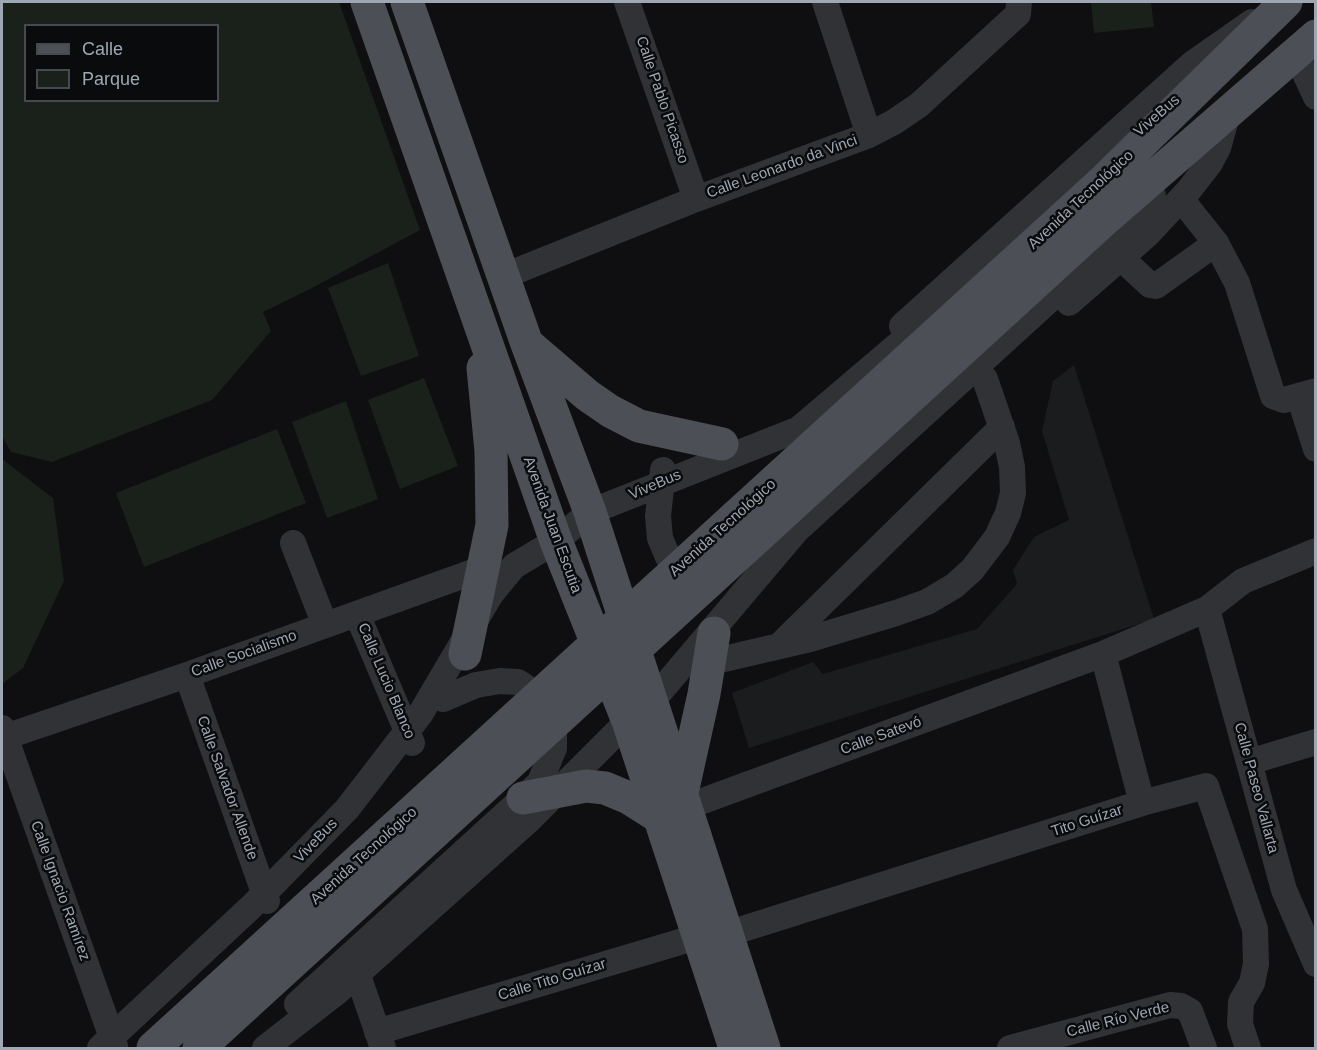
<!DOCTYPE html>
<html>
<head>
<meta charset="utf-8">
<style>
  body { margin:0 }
  #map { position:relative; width:1317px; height:1050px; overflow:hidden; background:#0f0f11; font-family:Helvetica,sans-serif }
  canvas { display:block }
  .frame { position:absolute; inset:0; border:3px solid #9fa7b3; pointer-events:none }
  .legend { position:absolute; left:24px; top:24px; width:195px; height:78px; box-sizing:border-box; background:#0a0b0c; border:2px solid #46494f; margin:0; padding:8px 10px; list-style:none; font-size:18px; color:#9fa7b3 }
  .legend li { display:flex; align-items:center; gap:12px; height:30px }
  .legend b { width:30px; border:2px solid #46494f }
</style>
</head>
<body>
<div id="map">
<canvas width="1317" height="1050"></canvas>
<div class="frame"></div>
<ul class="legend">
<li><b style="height:8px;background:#4c4f56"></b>Calle</li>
<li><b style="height:16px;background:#19211a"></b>Parque</li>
</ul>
</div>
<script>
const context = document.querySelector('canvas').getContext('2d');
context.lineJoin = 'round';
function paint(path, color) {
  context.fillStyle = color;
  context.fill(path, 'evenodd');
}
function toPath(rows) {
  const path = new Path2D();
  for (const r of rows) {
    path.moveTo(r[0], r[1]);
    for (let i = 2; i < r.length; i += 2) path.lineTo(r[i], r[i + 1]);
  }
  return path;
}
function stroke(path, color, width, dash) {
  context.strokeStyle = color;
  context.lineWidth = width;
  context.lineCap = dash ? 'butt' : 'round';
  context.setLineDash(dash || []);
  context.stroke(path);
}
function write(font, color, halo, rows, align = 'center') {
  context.font = font + ' Helvetica,sans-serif';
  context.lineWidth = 5;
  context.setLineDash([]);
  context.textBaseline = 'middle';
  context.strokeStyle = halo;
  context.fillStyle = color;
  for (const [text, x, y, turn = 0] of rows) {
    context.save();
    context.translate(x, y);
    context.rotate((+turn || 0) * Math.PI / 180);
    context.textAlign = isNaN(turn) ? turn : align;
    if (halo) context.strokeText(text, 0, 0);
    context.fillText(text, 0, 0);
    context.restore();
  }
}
paint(toPath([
  [1074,365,1154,619,749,748,732,693,813,662,823,674,977,629,1017,584,1013,570,1034,537,1069,520,1042,431,1053,381]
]), '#1b1c1e');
paint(toPath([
  [2,2,339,2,420,230,312,288,263,312,271,331,212,400,52,462,11,452,2,436],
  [26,26,218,26,218,100,26,100],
  [1091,2,1151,2,1154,27,1094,33],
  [388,263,419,356,361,376,328,288],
  [424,378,458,466,400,489,368,400],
  [346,401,378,499,327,518,292,422],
  [277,429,306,503,144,567,116,493],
  [2,459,53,498,64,581,23,668,2,684]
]), '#19211a');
stroke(toPath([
  [627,2,696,199],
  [825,2,869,135],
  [1295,52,1316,97],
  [1181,199,1216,243,1237,283,1273,396,1284,400,1316,391],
  [1120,257,1150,285,1156,286,1216,243],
  [504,276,696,199,869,135,894,122,919,105,1018,14,1019,2],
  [1069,303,1148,234,1189,190,1210,163,1218,148,1228,112],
  [902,326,1192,64,1252,22],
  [1299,396,1316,449],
  [663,470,658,516,660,538,668,557,691,581],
  [293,543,325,625],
  [1207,609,1284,890,1316,964],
  [357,614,412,743],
  [779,646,1002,427],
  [1103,654,1142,803],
  [711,662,810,639,896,613,927,602,954,586,972,570,997,537,1008,513,1013,493,1012,467,1007,443,985,379],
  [187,675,267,901],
  [443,699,476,685,500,681,518,682,533,692,551,722,554,734,554,748,540,782],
  [2,728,115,1046],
  [2,738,187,675,484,568],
  [1249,762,1316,742],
  [670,813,1103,654,1207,609,1243,581,1316,551],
  [353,961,383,1048],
  [297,1004,536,786],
  [377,1032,700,936,727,934,1142,803,1206,786,1255,929,1256,964,1252,983,1241,1002,1240,1024,1248,1048],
  [100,1048,251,907,347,809,421,713,491,594,514,566,556,541,590,512,799,429,926,321],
  [265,1048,337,992,529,820,628,721,653,700,796,531,1056,294,1153,196],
  [1010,1048,1170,1005,1181,1006,1190,1011,1204,1048]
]), '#303236', 26);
stroke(toPath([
  [367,2,556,541,628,721,735,1048],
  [407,2,527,344,590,512,764,1048],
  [531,347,587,395,610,411,639,426,722,444],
  [465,654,492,525,491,451,483,368],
  [682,793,704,694,714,633],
  [523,798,586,786,605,788,629,798,659,817],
  [153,1048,1100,184,1286,2],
  [199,1048,1102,222,1316,36]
]), '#4c4f56', 33);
write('15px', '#9fa7b3', '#0a0b0c', [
  ["Calle Pablo Picasso",662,100,71],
  ["ViveBus",1157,116,-41],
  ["Calle Leonardo da Vinci",782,167,-20],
  ["Avenida Tecnológico",1081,200,-43],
  ["ViveBus",655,485,-23],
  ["Avenida Juan Escutia",552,525,70],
  ["Avenida Tecnológico",723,528,-42],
  ["Calle Socialismo",244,654,-20],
  ["Calle Lucio Blanco",386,681,67],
  ["Calle Satevó",881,736,-20],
  ["Calle Salvador Allende",227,788,70],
  ["Calle Paseo Vallarta",1256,788,75],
  ["Tito Guízar",1087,821,-18],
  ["ViveBus",316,841,-46],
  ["Avenida Tecnológico",364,856,-42],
  ["Calle Ignacio Ramírez",60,891,70],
  ["Calle Tito Guízar",552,980,-17],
  ["Calle Río Verde",1118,1020,-14]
]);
</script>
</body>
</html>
